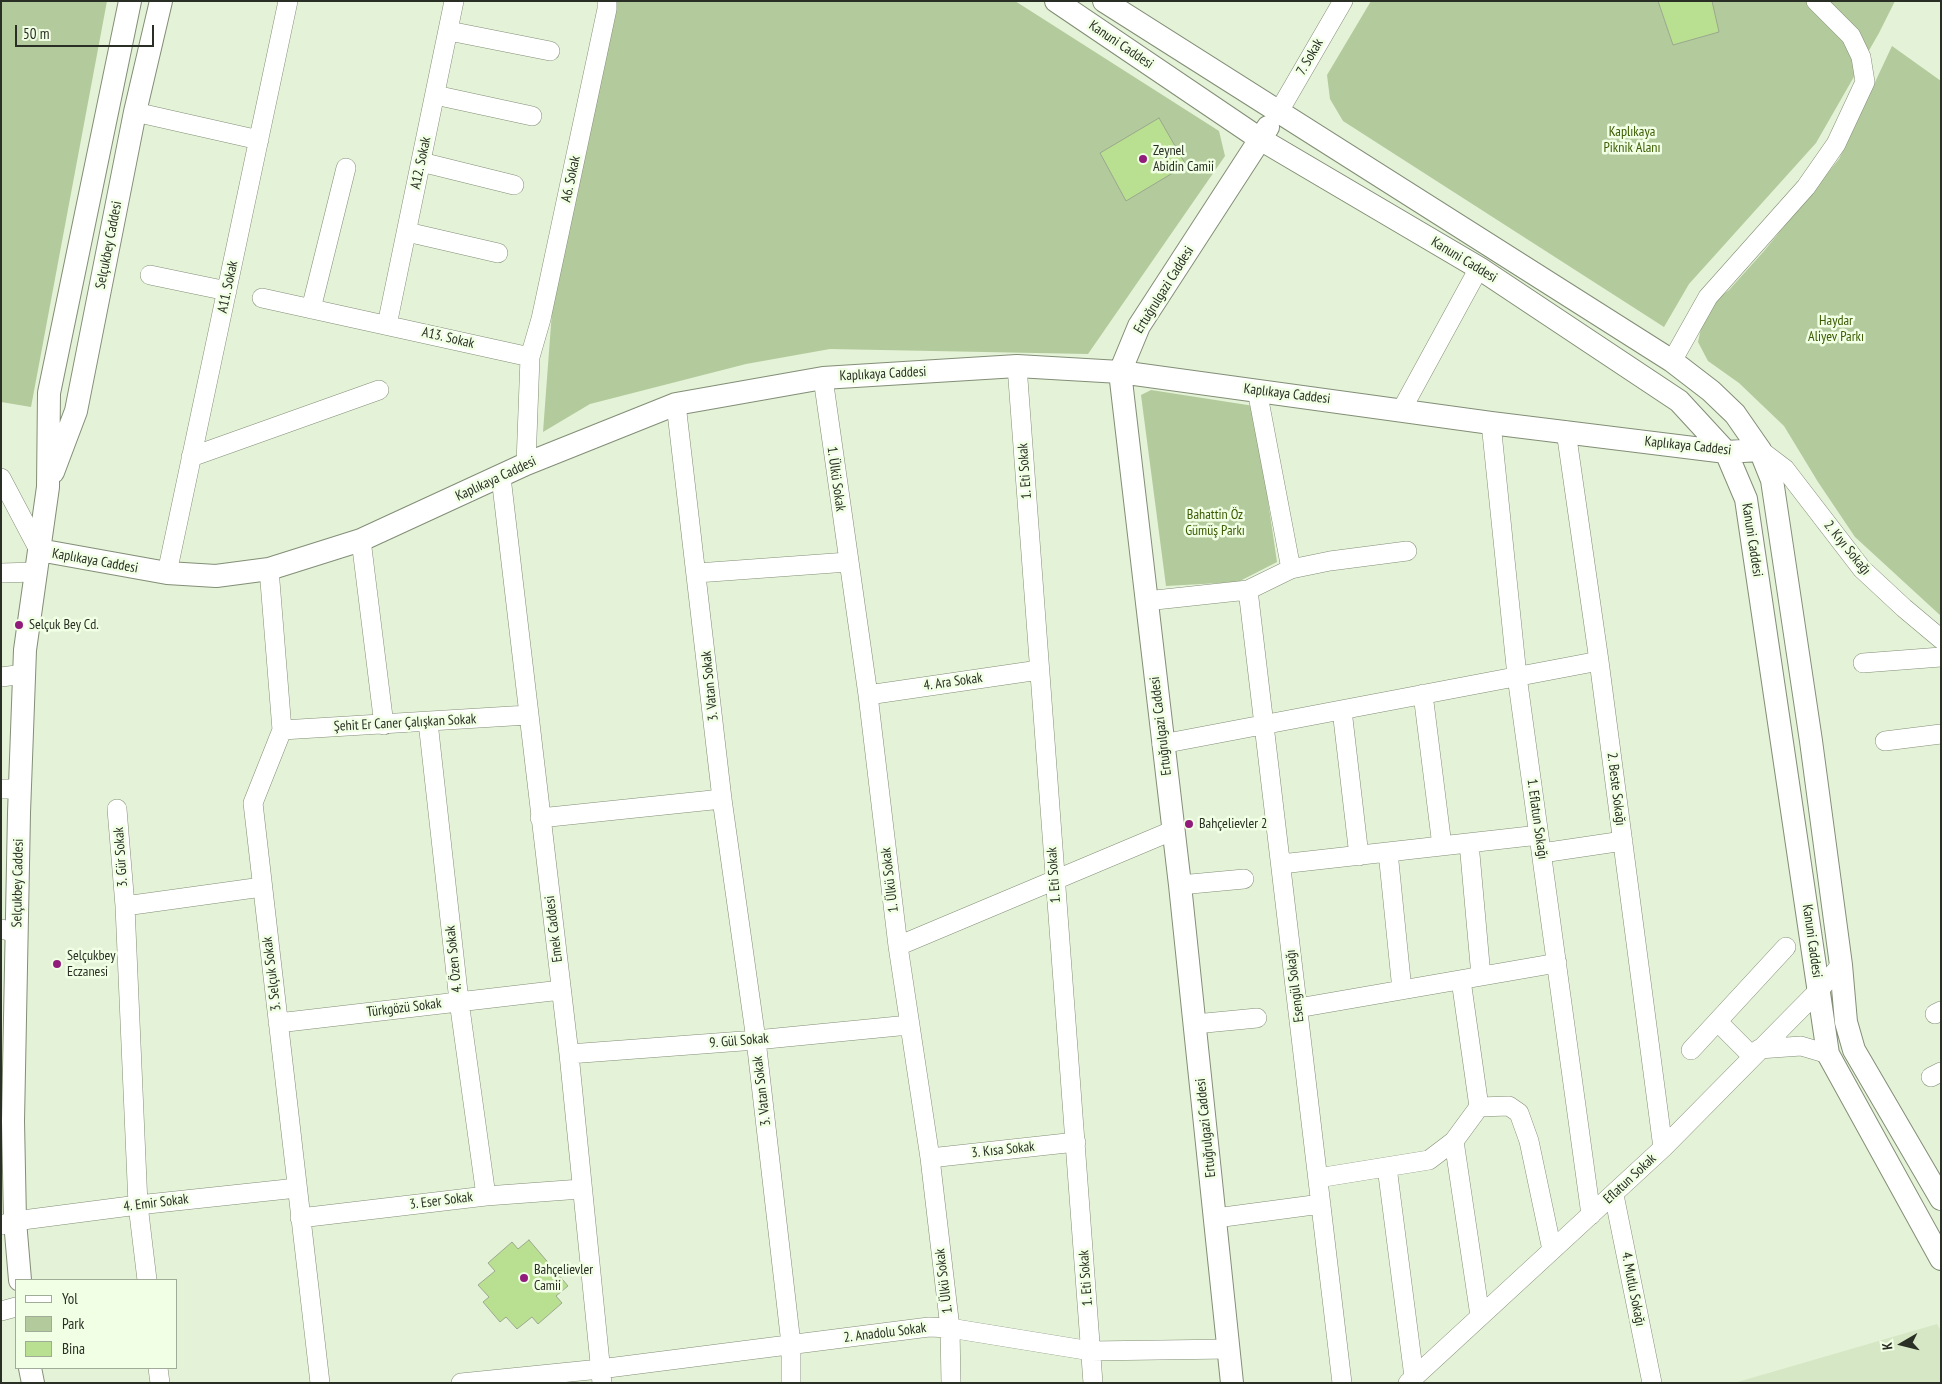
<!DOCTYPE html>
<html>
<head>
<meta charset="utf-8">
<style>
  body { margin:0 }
  #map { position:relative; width:1942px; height:1384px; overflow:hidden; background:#e4f2d7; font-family:"PT Sans Narrow",sans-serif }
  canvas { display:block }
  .frame { position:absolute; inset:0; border:2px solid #2a2f25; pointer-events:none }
  .legend { position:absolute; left:15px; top:1279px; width:162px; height:90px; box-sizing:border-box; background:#f1ffe4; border:1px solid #a1ac98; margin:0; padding:6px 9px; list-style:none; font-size:15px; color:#2a2f25 }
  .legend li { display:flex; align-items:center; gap:10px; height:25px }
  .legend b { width:25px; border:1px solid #a1ac98 }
  .north { position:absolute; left:1877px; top:1319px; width:50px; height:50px; -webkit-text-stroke:4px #f1ffe4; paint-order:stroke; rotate:262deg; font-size:14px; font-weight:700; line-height:20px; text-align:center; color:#2a2f25 }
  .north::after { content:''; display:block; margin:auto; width:18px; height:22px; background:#2a2f25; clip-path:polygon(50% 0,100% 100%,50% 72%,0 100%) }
  .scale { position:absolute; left:15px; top:25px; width:139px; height:22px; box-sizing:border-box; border:2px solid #2a2f25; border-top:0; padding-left:6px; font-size:15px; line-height:18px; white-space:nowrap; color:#2a2f25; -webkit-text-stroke:4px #f1ffe4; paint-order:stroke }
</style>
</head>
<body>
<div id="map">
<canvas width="1942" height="1384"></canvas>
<div class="frame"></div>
<ul class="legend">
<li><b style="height:6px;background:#fff"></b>Yol</li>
<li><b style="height:14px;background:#b3ca9c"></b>Park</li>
<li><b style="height:14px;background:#b9df90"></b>Bina</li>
</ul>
<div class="north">K</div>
<div class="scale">50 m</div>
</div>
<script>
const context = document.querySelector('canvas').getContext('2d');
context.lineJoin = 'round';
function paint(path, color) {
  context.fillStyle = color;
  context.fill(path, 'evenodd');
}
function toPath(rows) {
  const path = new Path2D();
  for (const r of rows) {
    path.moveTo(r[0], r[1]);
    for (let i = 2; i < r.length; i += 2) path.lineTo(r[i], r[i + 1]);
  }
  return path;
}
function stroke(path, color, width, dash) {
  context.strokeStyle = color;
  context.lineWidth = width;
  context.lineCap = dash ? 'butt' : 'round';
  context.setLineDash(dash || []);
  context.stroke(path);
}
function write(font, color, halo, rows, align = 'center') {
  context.font = font + ' "PT Sans Narrow",sans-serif';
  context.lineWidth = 5;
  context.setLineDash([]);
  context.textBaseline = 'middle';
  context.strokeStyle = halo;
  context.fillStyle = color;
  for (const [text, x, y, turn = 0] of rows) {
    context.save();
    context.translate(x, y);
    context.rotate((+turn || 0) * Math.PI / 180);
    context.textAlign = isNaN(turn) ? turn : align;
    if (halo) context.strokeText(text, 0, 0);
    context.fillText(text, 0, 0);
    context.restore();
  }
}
paint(toPath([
  [1937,1324,1941,1331,1941,1383,1734,1383]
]), '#d6e7c5');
paint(toPath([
  [1,1,107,1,31,407,1,402],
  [614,1,1015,1,1219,131,1225,156,1088,354,830,349,746,364,590,404,543,432,553,298],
  [1371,1,1895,1,1879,33,1816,143,1689,284,1664,327,1343,121,1330,99,1327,75],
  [1892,46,1941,81,1941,616,1855,537,1818,482,1784,426,1739,383,1708,361,1698,342,1702,324,1712,303,1729,290,1764,251,1839,159],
  [1151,390,1254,406,1277,562,1238,582,1166,586,1141,395]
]), '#b3ca9c');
const building = toPath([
  [1658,1,1712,1,1719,32,1673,45,1658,1],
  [1159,118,1186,165,1126,201,1100,153,1159,118],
  [529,1240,568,1286,556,1296,562,1303,538,1324,532,1317,517,1329,506,1317,500,1322,483,1302,489,1297,478,1285,495,1271,488,1263,512,1242,518,1249,529,1240]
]);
paint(building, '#b9df90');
stroke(building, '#9ba88f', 1);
const minor = toPath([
  [449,31,550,51],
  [435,95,532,116],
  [135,112,259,140],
  [1278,113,1343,1],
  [421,162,514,185],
  [407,232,498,253],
  [150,275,227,291],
  [262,298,530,357,526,464],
  [311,309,346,168],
  [387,325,454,1],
  [530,357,541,319,607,9,607,1],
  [1672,361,1708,297,1806,187,1836,144,1865,82,1861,57,1851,36,1816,1],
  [1017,366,1093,1383],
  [823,378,868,695,898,946,930,1158,950,1328,951,1383],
  [1257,390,1291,569],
  [676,404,722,799,756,1040,791,1344,791,1383],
  [1402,409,1479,268],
  [1491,423,1517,676,1591,1215],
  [1566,431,1599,661,1663,1148],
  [1760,450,1785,469,1862,569,1904,608,1941,639],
  [191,457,379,390],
  [501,477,569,1054,602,1383],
  [1,478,39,550],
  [361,540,384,725],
  [269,569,282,730,253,803,320,1383],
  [1,573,36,572],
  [167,573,288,1],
  [697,573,848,562],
  [1248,590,1342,1383],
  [1146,601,1248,590,1291,569,1330,561,1407,551],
  [1863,663,1941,657],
  [1,677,24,674],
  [1423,694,1442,846],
  [868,695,1039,670],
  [1342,710,1359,856],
  [428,722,459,1001,486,1196],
  [282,730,528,715],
  [1885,741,1941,734],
  [1162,744,1599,661],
  [1,789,20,789],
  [117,809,125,906],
  [540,818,722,799],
  [1469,843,1481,976],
  [1388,852,1402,990],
  [1542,853,1623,841],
  [1281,864,1539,835],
  [1180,885,1244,879],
  [1,929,17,933],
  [898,946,1174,830],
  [1298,1008,1557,963],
  [1935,1014,1941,1011],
  [1718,1022,1752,1056],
  [278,1023,561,990],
  [1195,1024,1257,1018],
  [1759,1049,1801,1046,1828,1054],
  [1691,1050,1786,947],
  [569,1054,756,1040,909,1025],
  [1931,1077,1941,1072],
  [1479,1107,1509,1106,1519,1113,1529,1141,1552,1250],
  [1454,1141,1480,1316],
  [930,1158,1076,1142],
  [1387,1167,1414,1377],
  [1318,1178,1429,1160,1454,1141,1479,1107,1461,980],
  [1614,1195,1652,1383],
  [300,1218,486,1196,581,1189],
  [1216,1218,1321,1204],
  [1,1225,15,1221,138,1205,297,1188],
  [147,1280,138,1205,125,906,262,887],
  [1,1311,16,1307],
  [158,1368,160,1383],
  [461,1383,600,1369,929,1327,950,1328,1091,1351,1229,1349],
  [1408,1383,1663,1148,1819,990,1841,965]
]);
const major = toPath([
  [1056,1,1260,139,1479,268,1679,401,1726,452,1746,499,1828,1054,1941,1259],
  [1104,1,1672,361,1711,391,1735,414,1760,450,1772,480,1811,741,1841,965,1846,1022,1854,1050,1941,1199],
  [53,472,76,411,135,112,161,1],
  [39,550,167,573,216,576,269,569,361,540,526,464,676,404,823,378,1017,366,1120,372,1491,423,1726,452,1760,450],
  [20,1280,15,1221,13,1121,19,813,25,650,48,487,49,393,130,1],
  [30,1368,33,1383],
  [1232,1383,1180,885,1120,372,1139,326,1268,127]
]);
stroke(minor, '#828e76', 20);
stroke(major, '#828e76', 24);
stroke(minor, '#fff', 19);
stroke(major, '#fff', 22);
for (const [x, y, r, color] of [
  [1143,159,5,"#911c7b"],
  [19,625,5,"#911c7b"],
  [1189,824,5,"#911c7b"],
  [57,964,5,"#911c7b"],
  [524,1278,5,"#911c7b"]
]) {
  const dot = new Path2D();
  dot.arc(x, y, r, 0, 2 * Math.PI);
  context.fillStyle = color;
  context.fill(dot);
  stroke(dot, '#f1ffe4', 2);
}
write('14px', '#2a2f25', '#f1ffe4', [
  ["Kanuni Caddesi",1121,45,34],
  ["7. Sokak",1310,57,-60],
  ["A12. Sokak",421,163,-78],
  ["A6. Sokak",571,179,-78],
  ["Selçukbey Caddesi",109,245,-79],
  ["Kanuni Caddesi",1464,260,31],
  ["A11. Sokak",228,287,-78],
  ["Ertuğrulgazi Caddesi",1164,290,-58],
  ["A13. Sokak",448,338,13],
  ["Kaplıkaya Caddesi",883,374,-3],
  ["Kaplıkaya Caddesi",1287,394,7],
  ["Kaplıkaya Caddesi",1688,446,6],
  ["1. Eti Sokak",1025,471,-94],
  ["Kaplıkaya Caddesi",496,479,-25],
  ["1. Ülkü Sokak",836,479,82],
  ["Kanuni Caddesi",1752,540,81],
  ["2. Kıyı Sokağı",1847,548,51],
  ["Kaplıkaya Caddesi",95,561,10],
  ["4. Ara Sokak",953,682,-8],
  ["3. Vatan Sokak",710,686,-96],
  ["Şehit Er Caner Çalışkan Sokak",405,723,-3],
  ["Ertuğrulgazi Caddesi",1161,726,-97],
  ["2. Beste Sokağı",1616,789,83],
  ["1. Eflatun Sokağı",1537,819,82],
  ["3. Gür Sokak",121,857,-94],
  ["1. Eti Sokak",1054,875,-94],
  ["1. Ülkü Sokak",890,880,-97],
  ["Selçukbey Caddesi",18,883,-89],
  ["Emek Caddesi",554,929,-97],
  ["Kanuni Caddesi",1812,941,82],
  ["4. Özen Sokak",454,959,-96],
  ["3. Selçuk Sokak",272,974,-97],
  ["Esengül Sokağı",1295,986,-97],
  ["Türkgözü Sokak",404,1008,-7],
  ["9. Gül Sokak",739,1041,-5],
  ["3. Vatan Sokak",762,1091,-97],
  ["Ertuğrulgazi Caddesi",1206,1128,-96],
  ["3. Kısa Sokak",1003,1150,-6],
  ["Eflatun Sokak",1630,1179,-43],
  ["3. Eser Sokak",441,1201,-7],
  ["4. Emir Sokak",156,1203,-7],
  ["1. Eti Sokak",1086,1278,-94],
  ["1. Ülkü Sokak",944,1281,-97],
  ["4. Mutlu Sokağı",1633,1289,79],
  ["2. Anadolu Sokak",885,1333,-7]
]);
write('14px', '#3b5b03', '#f1ffe4', [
  ["Kaplıkaya",1632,132],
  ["Piknik Alanı",1632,148],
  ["Haydar",1836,321],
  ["Aliyev Parkı",1836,337],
  ["Bahattin Öz",1215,515],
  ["Gümüş Parkı",1215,531]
]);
write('14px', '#2a2f25', '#f1ffe4', [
  ["Zeynel",1153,151],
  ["Abidin Camii",1153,167],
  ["Selçuk Bey Cd.",29,625],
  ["Bahçelievler 2",1199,824],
  ["Selçukbey",67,956],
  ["Eczanesi",67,972],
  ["Bahçelievler",534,1270],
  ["Camii",534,1286]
], 'left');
</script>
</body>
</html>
